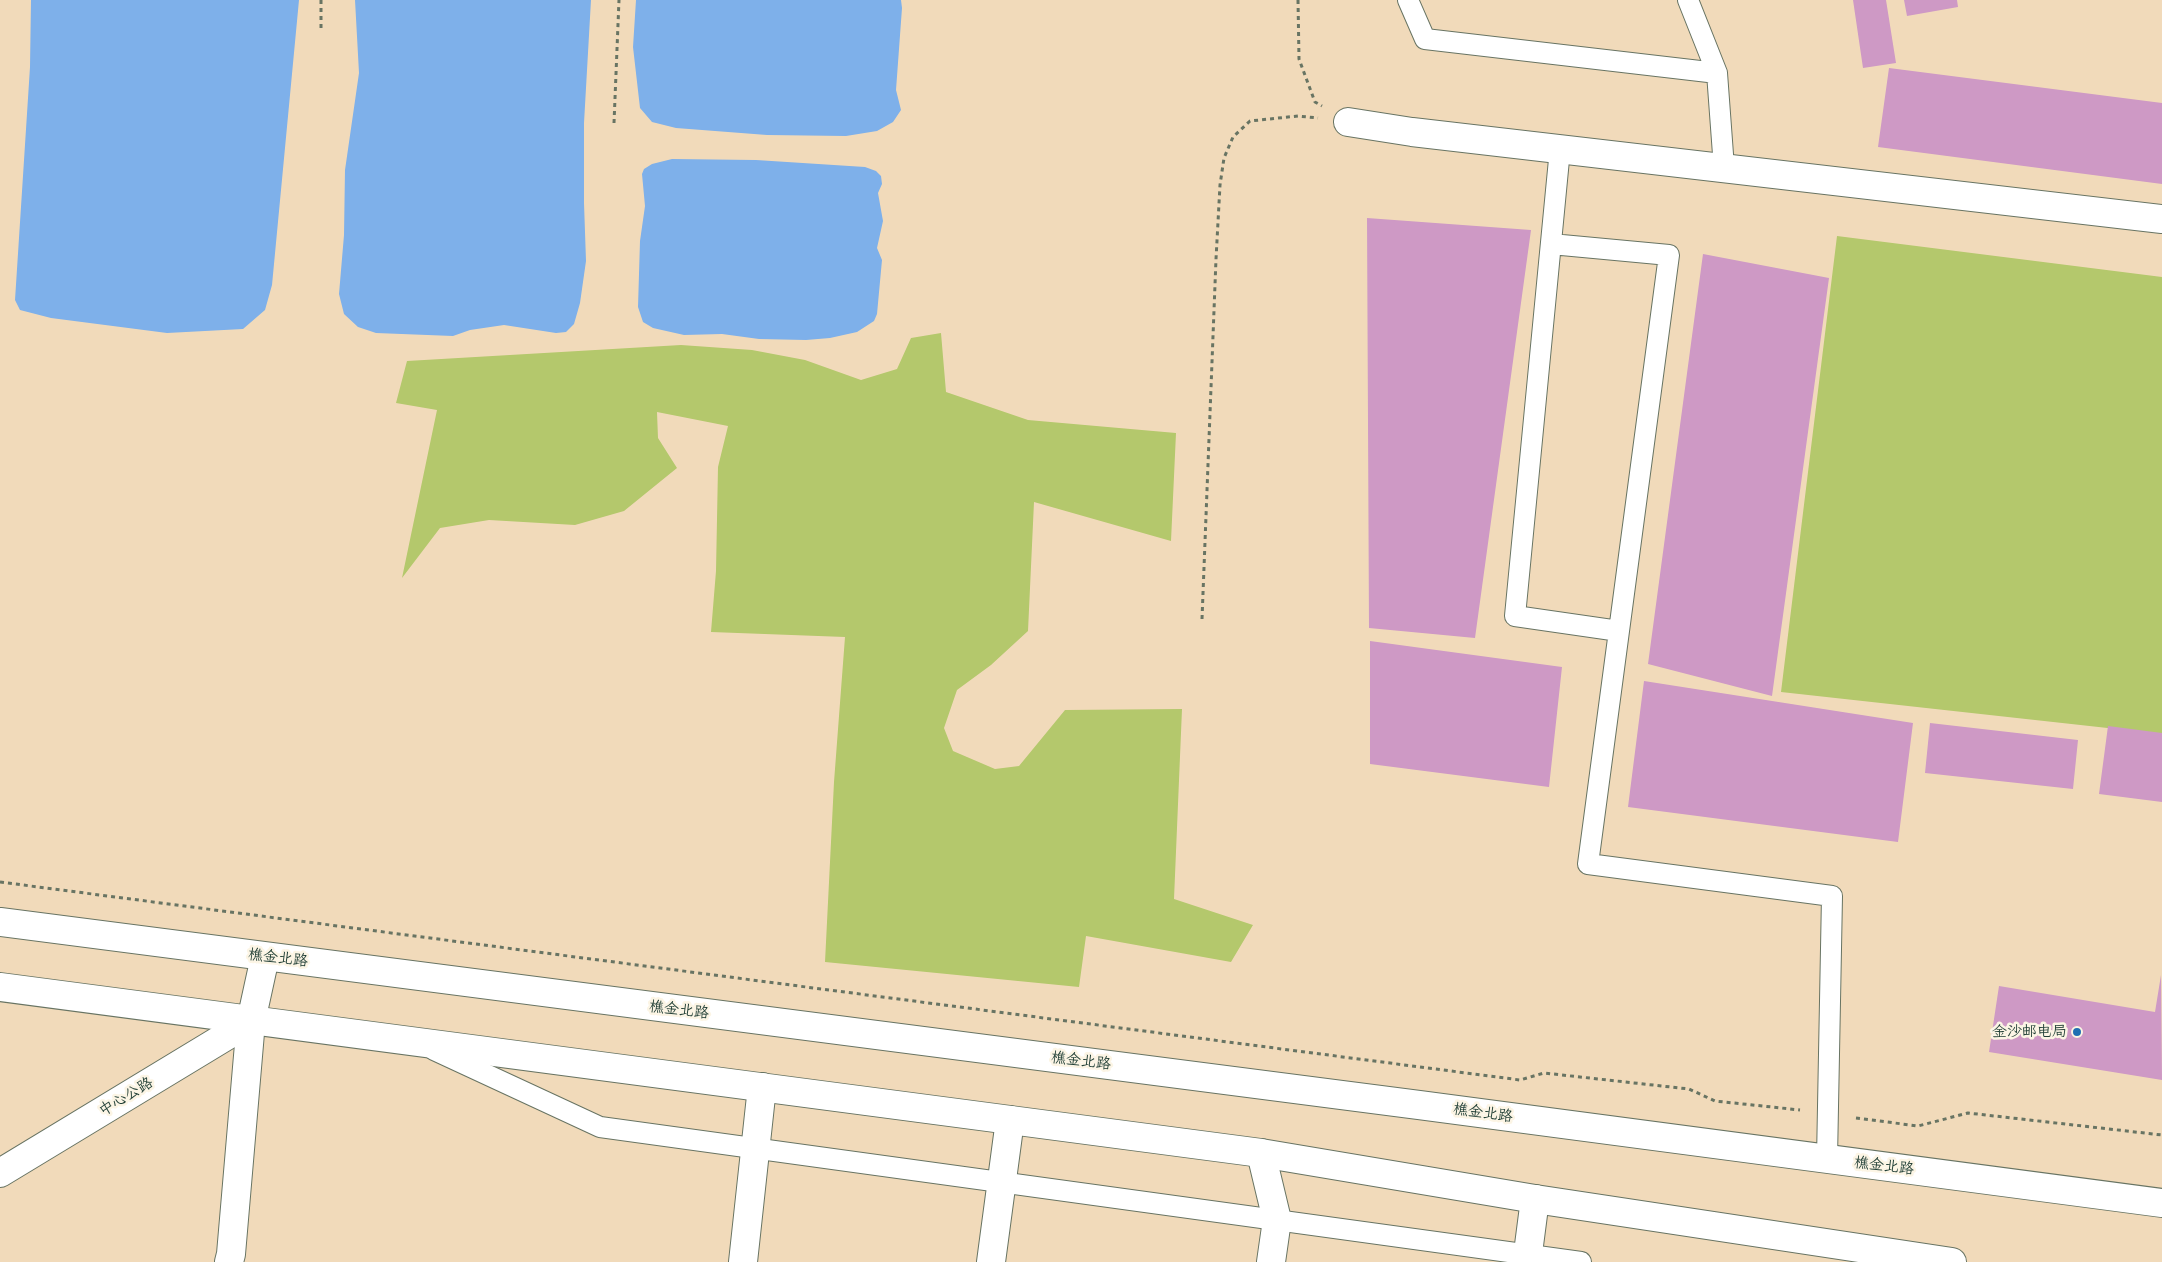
<!DOCTYPE html>
<html>
<head>
<meta charset="utf-8">
<style>
  body { margin:0 }
  canvas { display:block; background:#f1daba }
</style>
</head>
<body>
<canvas width="2162" height="1262"></canvas>
<script>
const context = document.querySelector('canvas').getContext('2d');
context.lineJoin = 'round';
function paint(path, color) {
  context.fillStyle = color;
  context.fill(path, 'evenodd');
}
function toPath(rows) {
  const path = new Path2D();
  for (const r of rows) {
    path.moveTo(r[0], r[1]);
    for (let i = 2; i < r.length; i += 2) path.lineTo(r[i], r[i + 1]);
  }
  return path;
}
function stroke(path, color, width, dash) {
  context.strokeStyle = color;
  context.lineWidth = width;
  context.lineCap = dash ? 'butt' : 'round';
  context.setLineDash(dash || []);
  context.stroke(path);
}
function write(font, color, halo, rows, align = 'center') {
  context.font = font + ' "Playpen Sans","LXGW WenKai TC",sans-serif';
  context.lineWidth = 5;
  context.setLineDash([]);
  context.textBaseline = 'middle';
  context.strokeStyle = halo;
  context.fillStyle = color;
  for (const [text, x, y, turn = 0] of rows) {
    context.save();
    context.translate(x, y);
    context.rotate((+turn || 0) * Math.PI / 180);
    context.textAlign = isNaN(turn) ? turn : align;
    if (halo) context.strokeText(text, 0, 0);
    context.fillText(text, 0, 0);
    context.restore();
  }
}
paint(toPath([
  [1837,236,2162,277,2162,734,1781,692],
  [941,333,946,392,1028,420,1176,433,1171,541,1034,502,1028,631,991,665,957,690,944,728,953,751,995,769,1019,766,1065,710,1182,709,1174,899,1253,925,1231,962,1086,936,1079,987,825,962,834,782,845,637,711,632,716,571,718,467,728,426,657,412,658,438,677,468,624,511,575,525,489,520,440,528,402,578,437,410,396,403,407,361,681,345,752,350,805,360,861,380,897,369,911,338]
]), '#b4c86c');
paint(toPath([
  [31,0,299,0,272,285,265,310,243,329,167,333,51,318,20,310,15,300,30,67],
  [355,0,591,0,584,123,584,203,586,261,580,303,574,324,566,332,556,333,504,325,470,330,453,336,376,333,358,327,344,314,339,294,344,235,345,170,359,73],
  [636,0,901,0,902,8,896,90,901,110,893,122,877,131,846,136,767,135,676,128,652,122,640,108,633,47],
  [672,159,756,160,865,167,876,171,881,176,882,184,878,193,883,221,877,248,882,260,877,314,874,321,857,332,830,338,806,340,759,339,722,334,684,335,653,328,643,322,638,307,640,241,645,206,642,174,644,169,652,164]
]), '#7eb0ea');
paint(toPath([
  [1853,0,1886,0,1896,63,1863,68],
  [1904,0,1957,0,1958,7,1907,16],
  [1889,68,2162,103,2162,184,1878,147],
  [1367,218,1531,230,1475,638,1369,628],
  [1703,254,1829,278,1772,696,1648,664],
  [1370,641,1562,667,1549,787,1370,764],
  [1644,681,1913,723,1898,842,1628,807],
  [1930,723,2078,740,2073,789,1925,773],
  [2108,726,2162,733,2162,802,2099,794],
  [2161,975,2162,1080,1989,1052,1999,986,2155,1012]
]), '#ce99c5');
const lane = toPath([
  [1408,0,1425,39,1717,73],
  [1688,0,1717,73,1724,168],
  [1560,149,1515,616,1619,631],
  [1551,244,1669,255,1588,864,1832,896,1827,1159],
  [434,1050,600,1127,1581,1262]
]);
const street = toPath([
  [1348,122,1412,132,2162,219],
  [1261,1153,1277,1220,1271,1262],
  [229,1262,231,1254,251,1021,265,957],
  [743,1262,762,1087],
  [991,1262,1010,1120],
  [1530,1262,1528,1253,1535,1199]
]);
const secondary = toPath([
  [0,1173,251,1021]
]);
const primary = toPath([
  [0,922,1419,1105,2162,1203],
  [0,987,1261,1153,1535,1199,1952,1262]
]);
stroke(lane, '#687463', 22);
stroke(street, '#687463', 30);
stroke(secondary, '#687463', 30);
stroke(primary, '#687463', 30);
stroke(toPath([
  [321,0,321,31],
  [1298,0,1299,59,1315,102,1322,106],
  [614,123,619,0],
  [1202,619,1216,259,1220,185,1224,158,1233,137,1250,121,1298,116,1318,118],
  [0,882,1520,1080,1544,1073,1689,1089,1715,1101,1800,1110],
  [1856,1118,1918,1126,1968,1113,2162,1135]
]), '#687463', 3, [4, 4]);
stroke(lane, '#fff', 20);
stroke(street, '#fff', 28);
stroke(secondary, '#fff', 28);
stroke(primary, '#fff', 28);
for (const [x, y, r, color] of [
  [2077,1032,5,"#1f6fb2"]
]) {
  const dot = new Path2D();
  dot.arc(x, y, r, 0, 2 * Math.PI);
  context.fillStyle = color;
  context.fill(dot);
  stroke(dot, '#fcf5e5', 2);
}
write('15px', '#1f3d34', '#fcf5e5', [
  ["樵金北路",278,958,7],
  ["樵金北路",679,1010,7],
  ["樵金北路",1081,1061,7],
  ["中心公路",126,1097,-31],
  ["樵金北路",1483,1113,8],
  ["樵金北路",1884,1166,7]
]);
write('15px', '#1f3d34', '#fcf5e5', [
  ["金沙邮电局",2067,1032]
], 'right');
</script>
</body>
</html>
